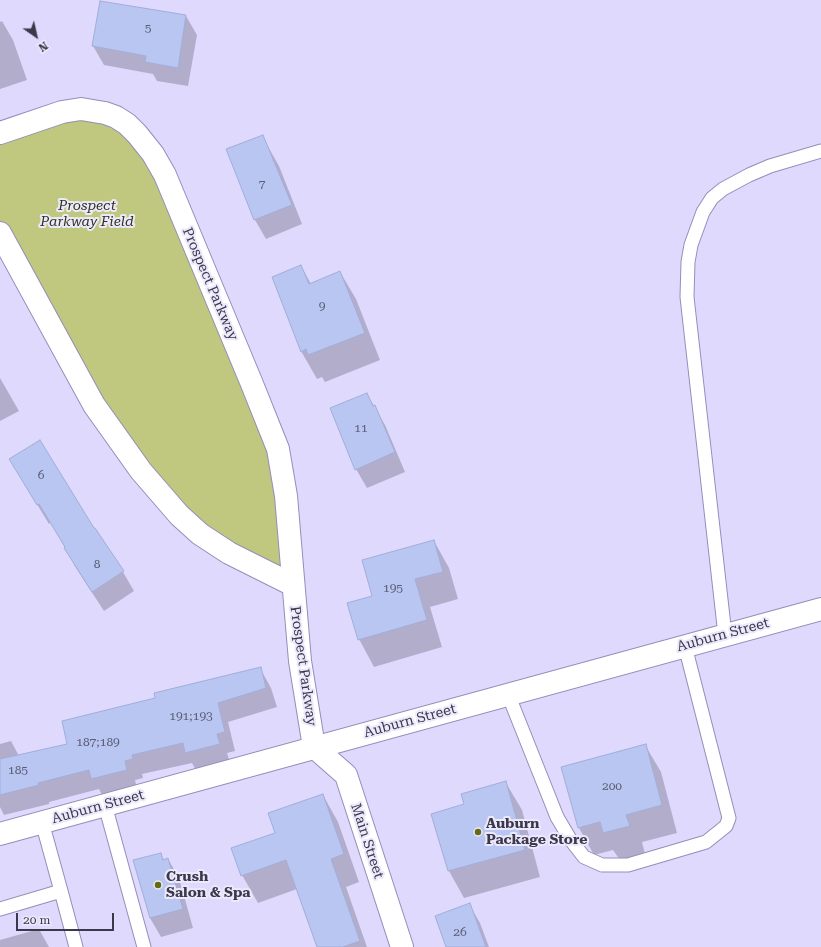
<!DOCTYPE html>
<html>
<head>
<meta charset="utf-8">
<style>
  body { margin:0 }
  #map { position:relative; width:821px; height:947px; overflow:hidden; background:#dfd9fe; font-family:"Roboto Serif",serif }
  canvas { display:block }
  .north { position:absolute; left:16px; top:16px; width:40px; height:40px; -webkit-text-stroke:3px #ece9fc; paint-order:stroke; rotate:146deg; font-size:11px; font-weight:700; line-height:16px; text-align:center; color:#3c384b }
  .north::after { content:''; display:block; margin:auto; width:14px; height:18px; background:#3c384b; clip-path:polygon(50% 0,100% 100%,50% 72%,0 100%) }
  .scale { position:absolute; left:16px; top:913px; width:98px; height:18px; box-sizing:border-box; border:2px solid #3c384b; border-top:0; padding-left:5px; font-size:12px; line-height:14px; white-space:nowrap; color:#3c384b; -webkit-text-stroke:3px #ece9fc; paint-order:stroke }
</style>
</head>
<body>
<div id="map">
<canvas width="821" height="947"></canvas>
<div class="north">N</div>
<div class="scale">20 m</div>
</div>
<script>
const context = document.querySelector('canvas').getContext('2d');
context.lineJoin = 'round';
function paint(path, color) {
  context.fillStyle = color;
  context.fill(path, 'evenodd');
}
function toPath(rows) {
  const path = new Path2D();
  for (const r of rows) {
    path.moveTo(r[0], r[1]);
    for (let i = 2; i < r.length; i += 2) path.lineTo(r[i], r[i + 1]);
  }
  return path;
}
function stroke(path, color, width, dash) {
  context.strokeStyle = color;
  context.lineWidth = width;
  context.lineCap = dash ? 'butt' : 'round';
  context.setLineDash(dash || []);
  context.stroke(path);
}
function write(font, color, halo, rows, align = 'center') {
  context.font = font + ' "Roboto Serif",serif';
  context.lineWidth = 4;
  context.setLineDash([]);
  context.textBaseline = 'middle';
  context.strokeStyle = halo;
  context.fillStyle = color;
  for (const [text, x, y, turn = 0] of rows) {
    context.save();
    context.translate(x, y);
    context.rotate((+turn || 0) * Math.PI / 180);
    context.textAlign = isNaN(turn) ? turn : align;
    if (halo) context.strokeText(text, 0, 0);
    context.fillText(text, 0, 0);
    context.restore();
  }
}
paint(toPath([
  [93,110,127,124,159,164,281,461,293,585,229,553,141,471,0,233,0,133]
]), '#c0c77e');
paint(toPath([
  [100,2,186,16,197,35,188,86,157,81,153,74,104,65,93,46],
  [2,21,13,40,27,80,0,89,0,22],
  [262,136,279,166,302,224,266,239,255,220,228,150],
  [301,266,311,284,340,272,356,299,380,360,325,382,322,377,317,379,301,351],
  [0,378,19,411,0,421],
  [367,394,385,425,405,472,367,488,356,469],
  [21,478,94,530,123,572,134,591,104,611,76,568,51,522,49,524],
  [434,541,449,568,458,599,430,607,442,647,374,667,359,639,373,597],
  [260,668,271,688,277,707,228,722,235,751,227,753,230,763,197,772,192,763,142,774,143,778,135,780,137,789,103,797,99,789,49,802,49,804,4,815,0,807,0,744,11,741,19,756,69,745,157,699],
  [645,745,661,772,677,833,642,842,645,854,620,860,613,850,594,855,579,828],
  [506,783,522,810,540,877,464,898,449,871,432,814,466,805],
  [323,795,338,822,359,882,346,887,367,947,318,947,297,889,258,903,242,875,276,834],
  [160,854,164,860,168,859,179,878,193,928,161,937,150,918],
  [469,904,480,923,489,947,447,947],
  [39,929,49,947,0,947,0,940]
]), '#0003');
const building = toPath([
  [100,1,186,15,178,68,145,62,146,56,92,46,100,1],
  [263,135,292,205,254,220,226,149,263,135],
  [301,265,309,284,340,271,365,333,308,355,306,349,301,352,272,277,301,265],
  [367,393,373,406,375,405,395,452,355,470,330,408,367,393],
  [40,440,94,528,95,528,124,571,92,592,64,548,65,547,39,504,37,505,9,459,40,440],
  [434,540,443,572,415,579,427,620,358,640,347,603,372,596,362,560,434,540],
  [261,667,266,688,218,703,225,732,217,734,220,744,185,753,183,743,132,755,133,759,125,761,127,770,91,779,89,770,38,783,39,785,0,795,0,759,67,744,62,721,155,698,154,693,261,667],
  [646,744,662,805,626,815,630,826,603,833,600,822,578,828,561,767,646,744],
  [506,781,525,850,448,871,431,814,464,804,461,794,506,781],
  [323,794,344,854,331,859,360,941,343,947,317,947,286,860,241,876,231,848,275,833,268,813,323,794],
  [161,853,163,860,168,858,183,909,150,918,133,860,161,853],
  [470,903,486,947,446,947,435,916,470,903]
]);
paint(building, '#b9c6f2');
stroke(building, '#a1add8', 1);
const service = toPath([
  [725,635,687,297,688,262,691,245,703,212,712,198,723,189,749,175,770,166,821,151],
  [508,694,557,817,570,839,584,857,602,865,628,865,706,842,726,826,729,818,685,646],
  [105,805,144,947],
  [42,822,61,891],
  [0,909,61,891,76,947]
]);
const minor = toPath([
  [0,133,62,112,81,109,105,113,116,117,127,124,137,134,153,154,165,175,252,384,278,449,286,496,300,661,314,747,346,775,402,947],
  [0,233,94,405,141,471,179,515,200,534,229,553,293,585]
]);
const secondary = toPath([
  [0,834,821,609]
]);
stroke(service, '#958db9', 15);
stroke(minor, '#958db9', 24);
stroke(secondary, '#958db9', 24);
stroke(service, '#fff', 13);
stroke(minor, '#fff', 22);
stroke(secondary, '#fff', 22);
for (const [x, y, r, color] of [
  [478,832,4,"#666b0e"],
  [158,885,4,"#666b0e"]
]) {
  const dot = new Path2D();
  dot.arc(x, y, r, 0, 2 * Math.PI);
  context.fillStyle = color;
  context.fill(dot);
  stroke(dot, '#ece9fc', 1.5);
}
write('12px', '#5b5c75', null, [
  ["5",148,28],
  ["7",262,184],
  ["9",322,306],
  ["11",361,428],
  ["6",41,475],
  ["8",97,564],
  ["195",393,588],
  ["191;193",191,716],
  ["187;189",98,742],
  ["185",18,770],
  ["200",612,786],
  ["26",460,932]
]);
write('italic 14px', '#31331c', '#ece9fc', [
  ["Prospect",87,206],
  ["Parkway Field",87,222]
]);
write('14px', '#3c384b', '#ece9fc', [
  ["Prospect Parkway",210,284,67],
  ["Auburn Street",723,635,-15],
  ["Prospect Parkway",303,666,82],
  ["Auburn Street",410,721,-15],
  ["Auburn Street",98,807,-15],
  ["Main Street",367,841,72]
]);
write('bold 14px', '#3c384b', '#ece9fc', [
  ["Auburn",486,824],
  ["Package Store",486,840],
  ["Crush",166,877],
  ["Salon & Spa",166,893]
], 'left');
</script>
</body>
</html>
